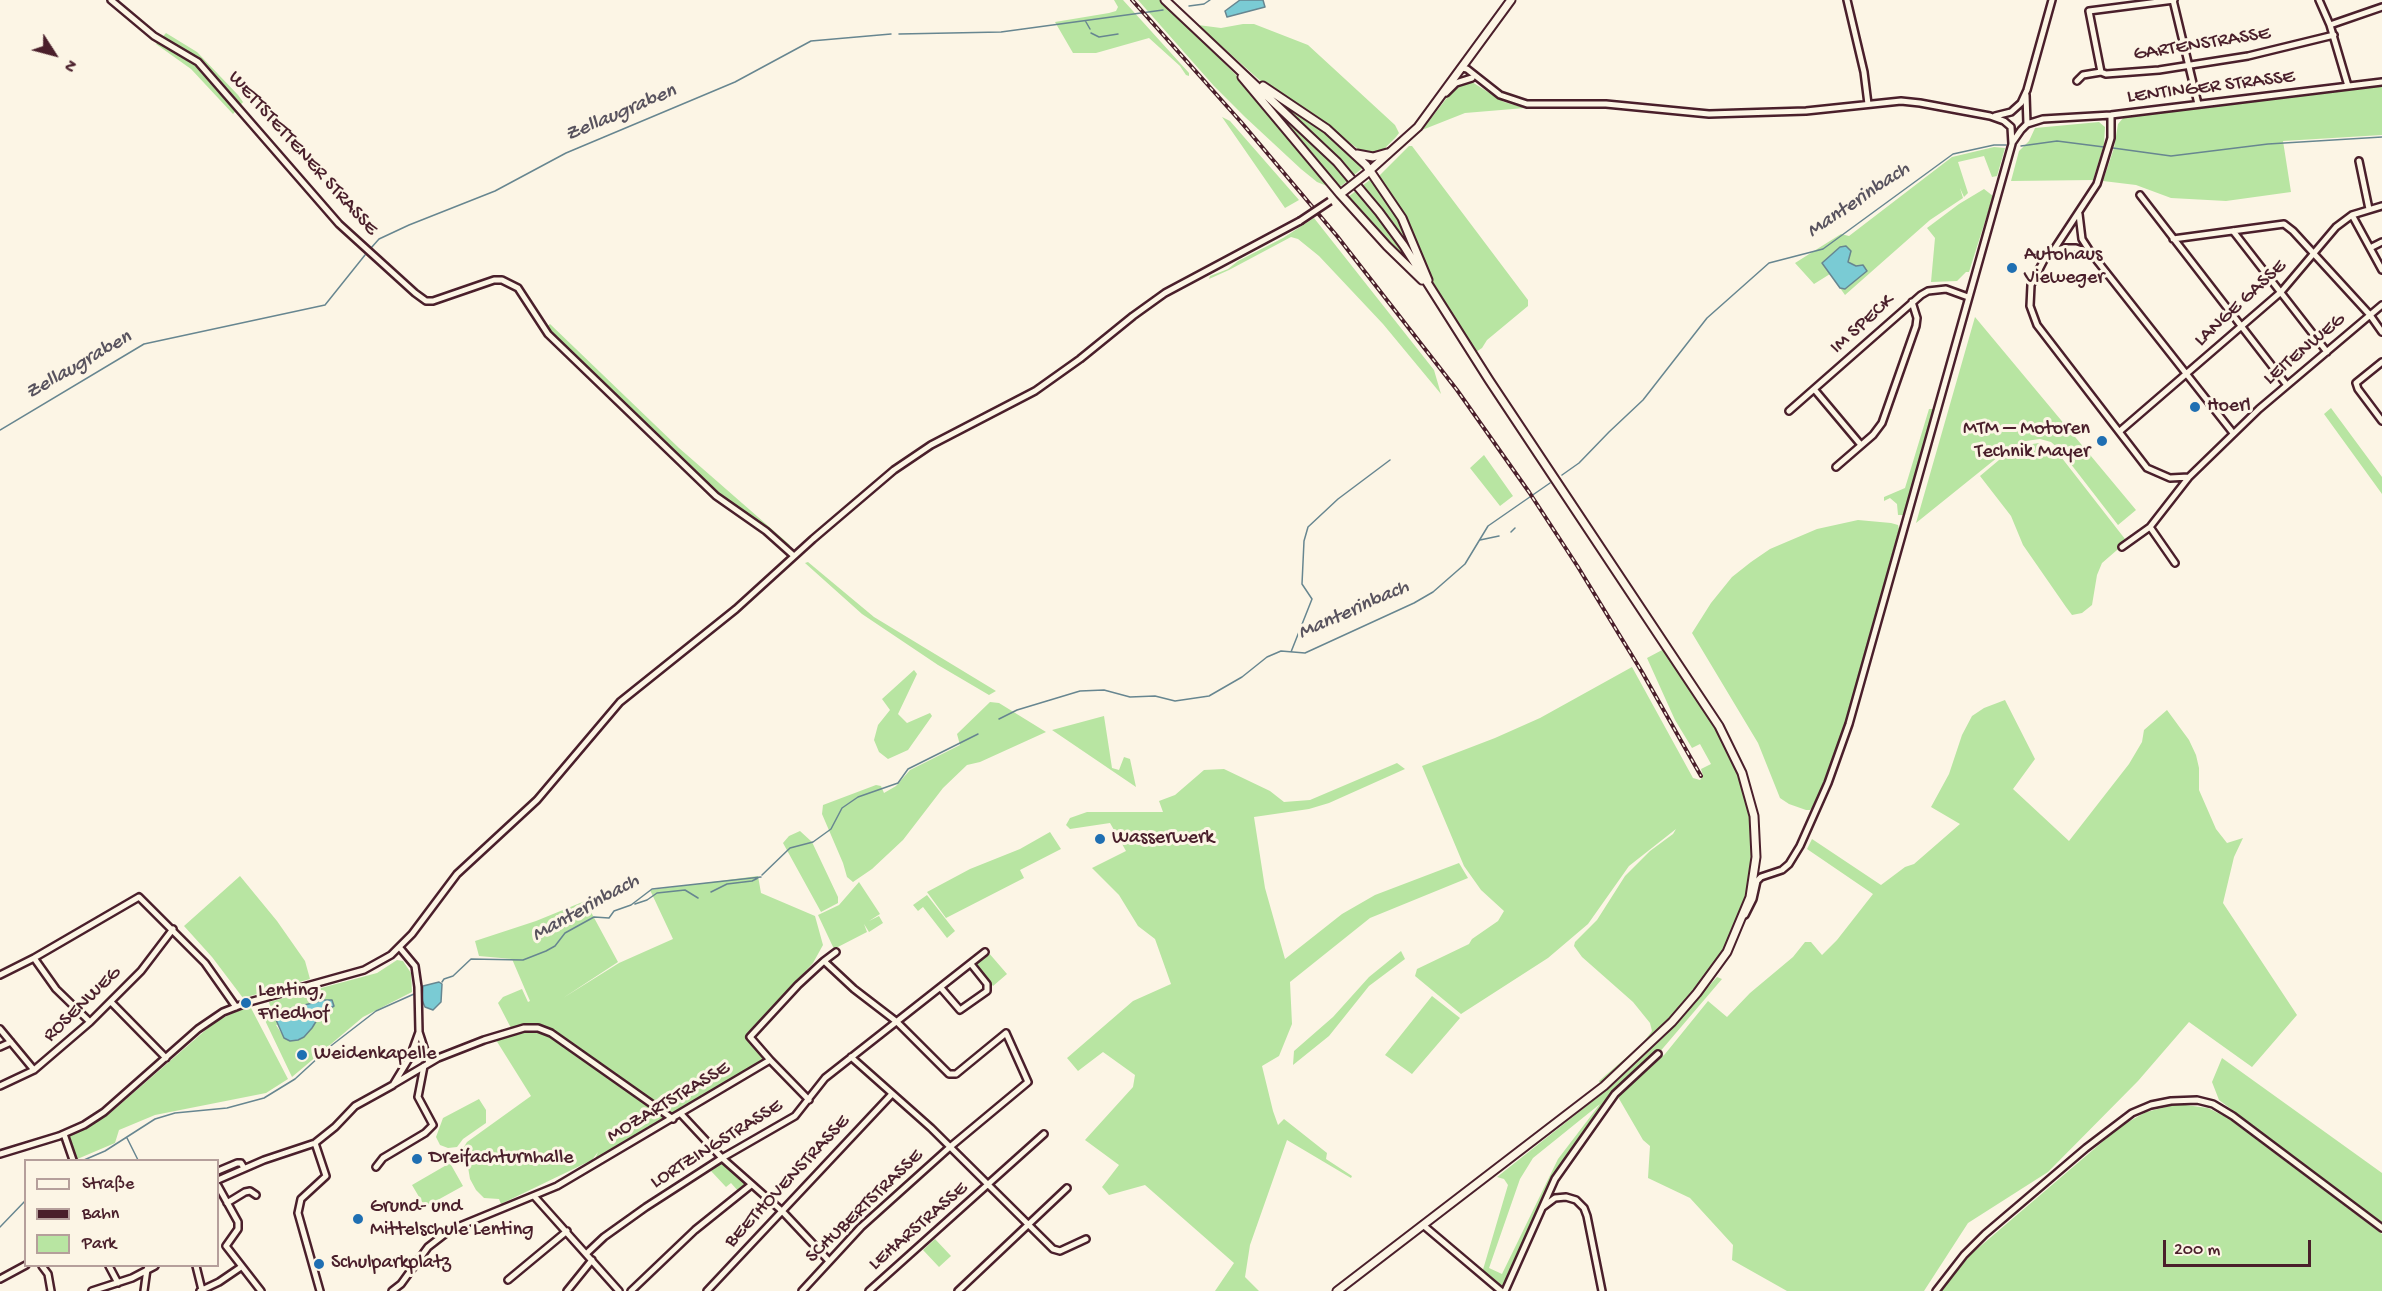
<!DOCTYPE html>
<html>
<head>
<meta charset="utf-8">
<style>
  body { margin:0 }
  #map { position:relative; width:2382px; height:1291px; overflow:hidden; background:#fcf5e5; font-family:"Gochi Hand",sans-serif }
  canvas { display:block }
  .legend { position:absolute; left:24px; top:1159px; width:195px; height:108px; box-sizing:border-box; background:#fcf5e5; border:2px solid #b59f9b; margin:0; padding:8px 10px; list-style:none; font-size:18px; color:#4a1f2b }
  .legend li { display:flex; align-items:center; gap:12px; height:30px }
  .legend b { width:30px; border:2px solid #b59f9b }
  .north { position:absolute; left:24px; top:24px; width:60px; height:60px; -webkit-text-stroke:4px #fcf5e5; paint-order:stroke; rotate:126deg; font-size:16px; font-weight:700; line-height:24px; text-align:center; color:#4a1f2b }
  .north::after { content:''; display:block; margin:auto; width:21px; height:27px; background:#4a1f2b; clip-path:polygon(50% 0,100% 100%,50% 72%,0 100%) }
  .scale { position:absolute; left:2163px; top:1240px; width:148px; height:27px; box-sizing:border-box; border:3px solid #4a1f2b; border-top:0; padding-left:8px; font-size:18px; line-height:21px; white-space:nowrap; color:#4a1f2b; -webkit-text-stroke:4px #fcf5e5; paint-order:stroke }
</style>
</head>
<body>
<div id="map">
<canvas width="2382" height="1291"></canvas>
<ul class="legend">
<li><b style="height:8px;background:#fcf5e5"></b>Straße</li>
<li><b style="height:8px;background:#4a1f2b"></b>Bahn</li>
<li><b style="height:16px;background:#b8e5a2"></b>Park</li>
</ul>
<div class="north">N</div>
<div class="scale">200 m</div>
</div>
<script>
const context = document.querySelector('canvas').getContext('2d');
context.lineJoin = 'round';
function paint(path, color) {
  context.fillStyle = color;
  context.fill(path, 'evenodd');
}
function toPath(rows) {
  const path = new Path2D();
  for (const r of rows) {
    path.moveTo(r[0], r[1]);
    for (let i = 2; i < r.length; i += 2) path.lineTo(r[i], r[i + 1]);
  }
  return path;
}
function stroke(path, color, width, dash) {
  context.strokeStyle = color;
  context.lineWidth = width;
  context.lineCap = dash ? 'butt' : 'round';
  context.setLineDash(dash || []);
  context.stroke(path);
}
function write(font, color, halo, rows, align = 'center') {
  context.font = font + ' "Gochi Hand",sans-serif';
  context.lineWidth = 6;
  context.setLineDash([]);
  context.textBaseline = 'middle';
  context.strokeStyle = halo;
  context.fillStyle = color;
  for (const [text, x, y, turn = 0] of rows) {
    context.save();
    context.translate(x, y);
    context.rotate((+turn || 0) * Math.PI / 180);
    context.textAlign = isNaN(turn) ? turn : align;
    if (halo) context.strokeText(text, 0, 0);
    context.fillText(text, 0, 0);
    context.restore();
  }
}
paint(toPath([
  [1114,0,1123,0,1189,73,1189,76,1186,75,1180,66,1149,38,1096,53,1073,53,1055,22,1109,13,1116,11,1118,7],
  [1138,0,1161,0,1248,87,1263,108,1329,184,1327,186,1317,182,1301,169,1245,117,1214,86],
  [1243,24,1254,24,1308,45,1395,125,1399,133,1396,137,1384,149,1373,154,1362,152,1316,117,1265,85,1198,25,1221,28],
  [166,33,197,52,238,95,243,102,233,114,191,69,156,44],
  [1462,82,1472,82,1504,102,1525,108,1465,113,1422,130,1456,86],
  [2382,86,2382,135,2283,141,2291,192,2226,201,2171,198,2136,185,2103,181,2114,148,2118,124,2124,117],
  [1254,87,1305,134,1350,179,1341,186,1336,184],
  [1270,94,1319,125,1364,167,1354,175],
  [1222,117,1230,121,1299,200,1285,208],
  [2099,122,2105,127,2104,144,2093,180,2011,181,2019,151,2029,141,2035,128],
  [1409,146,1412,146,1528,300,1528,306,1487,340,1482,348,1476,352,1431,279,1409,228,1378,177],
  [1994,147,2005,148,1997,176,1992,177,1984,156,1958,162,1968,193,1964,197,1960,188,1963,198,1930,220,1845,295,1840,288,1846,288,1856,266,1848,262,1822,263,1830,274,1814,284,1795,263,1841,234,1849,236,1952,157],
  [1371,179,1373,179,1398,214,1424,271,1395,226,1362,186],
  [1984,189,1993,196,1969,272,1966,272,1957,281,1931,282,1935,238,1927,228,1959,204],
  [1357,190,1386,226,1418,272,1396,252,1349,200,1348,197],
  [1314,218,1434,370,1441,394,1383,324,1319,256,1298,239,1291,237,1229,270,1209,279,1210,276,1228,269,1238,261,1283,238],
  [1975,317,2136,510,2118,525,2060,450,2051,442,2040,439,2026,441,1998,457,1916,523],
  [550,324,679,448,790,545,788,547,772,533,724,501,545,328],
  [2331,408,2382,477,2382,494,2324,414],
  [1929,409,1933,409,1904,515,1898,515,1897,504,1890,498,1884,501,1884,497,1905,488],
  [2039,443,2058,453,2125,539,2124,544,2102,563,2097,575,2092,605,2082,613,2072,615,2066,607,2023,545,2011,516,1980,476,1999,460,2026,445],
  [1484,455,1513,496,1500,506,1470,468],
  [1858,520,1891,523,1898,525,1899,529,1843,731,1815,804,1810,810,1806,810,1789,804,1780,798,1758,743,1692,633,1711,603,1732,577,1751,562,1770,549,1817,529],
  [808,562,874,617,996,691,989,695,938,665,862,614,805,563],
  [1664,649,1727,745,1738,769,1751,814,1753,840,1748,893,1726,949,1713,968,1672,1019,1601,1085,1599,1081,1643,1043,1652,1031,1650,1023,1633,1002,1582,957,1574,946,1575,942,1597,920,1625,876,1650,851,1673,834,1676,829,1629,866,1588,924,1548,958,1461,1014,1415,976,1417,969,1469,944,1472,939,1498,921,1504,911,1481,890,1464,866,1422,766,1495,738,1540,718,1632,667,1693,778,1700,780,1703,776,1701,769,1711,764,1700,744,1692,748,1675,720,1647,658],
  [914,670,917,674,898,714,907,723,930,713,932,716,908,750,888,759,879,752,874,740,878,725,890,710,882,699],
  [2005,700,2035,759,2013,789,2069,841,2129,764,2142,742,2144,730,2167,710,2189,740,2196,755,2199,768,2199,790,2216,829,2227,843,2243,838,2234,857,2223,903,2297,1015,2252,1067,2189,1022,2138,1081,2048,1172,1968,1223,1924,1291,1787,1291,1732,1260,1733,1245,1690,1198,1648,1178,1650,1146,1643,1140,1618,1097,1665,1054,1708,1001,1727,1017,1750,993,1793,957,1805,942,1811,942,1822,955,1837,940,1873,894,1807,849,1812,839,1881,885,1905,867,1914,864,1960,824,1931,807,1949,774,1962,735,1972,716,1984,708],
  [990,702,999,703,1046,732,980,762,967,765,943,788,903,840,872,869,853,882,847,877,843,863,822,814,823,805,876,785,881,786,884,793,896,786,910,770,960,745,957,734],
  [1104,716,1112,768,1119,770,1124,757,1130,759,1136,787,1052,730],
  [1397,763,1405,769,1329,803,1309,809,1254,817,1265,888,1285,959,1342,914,1375,895,1459,863,1468,878,1370,918,1290,982,1292,1024,1279,1056,1262,1066,1273,1111,1278,1125,1284,1119,1327,1153,1326,1159,1352,1176,1351,1178,1287,1140,1250,1245,1245,1277,1259,1291,1215,1291,1234,1263,1145,1185,1109,1195,1102,1187,1119,1165,1085,1140,1133,1087,1135,1075,1103,1052,1078,1071,1067,1058,1133,1001,1171,984,1155,939,1138,926,1119,895,1092,868,1126,851,1110,823,1070,829,1066,825,1070,818,1087,812,1163,812,1159,801,1175,795,1204,770,1224,769,1270,791,1284,802,1310,800],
  [800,831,812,842,838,897,838,903,821,912,783,843,789,836],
  [1050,832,1061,849,1020,870,1024,878,946,918,927,892,970,869,1020,849],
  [240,876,277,921,305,961,310,979,243,998,212,957,184,926],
  [758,876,761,893,815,916,823,945,813,963,746,1036,766,1059,673,1116,552,1030,531,1025,511,1028,498,1003,503,997,522,989,528,1002,530,1001,512,959,479,956,475,941,536,921,585,901,618,962,563,998,619,963,673,939,650,890],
  [859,882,880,914,869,921,879,916,883,923,869,932,864,924,867,932,834,949,818,915,839,905],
  [927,895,955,931,947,938,923,907,918,911,913,905],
  [1401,951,1405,959,1369,986,1329,1036,1293,1065,1294,1051,1333,1017,1369,977],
  [988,952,1007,974,993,986,974,963],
  [397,960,403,961,411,973,412,992,363,1017,292,1077,261,1012,272,1013,269,1002,377,973],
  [326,1013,320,1015,316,1021,290,1041,284,1037,276,1025],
  [1717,977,1722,979,1658,1054,1631,1077,1555,1179,1503,1289,1498,1286,1482,1273,1508,1185,1504,1179,1497,1177,1613,1085,1665,1036],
  [1600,1104,1558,1159,1502,1274,1489,1268,1520,1179,1533,1158],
  [1432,996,1460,1018,1412,1074,1385,1055],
  [245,1008,246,1010,251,1008,288,1079,266,1093,155,1115,119,1130,115,1143,75,1160,68,1137,108,1115,216,1021],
  [528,1032,546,1034,669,1119,594,1161,598,1152,592,1160,501,1204,499,1199,484,1198,476,1190,470,1179,468,1167,457,1163,456,1160,467,1142,531,1096,496,1040],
  [2222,1058,2382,1173,2382,1223,2219,1100,2212,1082],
  [479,1099,486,1110,486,1123,463,1139,457,1147,448,1148,440,1145,436,1137,443,1118],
  [2178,1104,2208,1108,2228,1118,2382,1234,2382,1291,1941,1291,1970,1255,2121,1126,2146,1112],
  [722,1162,746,1184,738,1191,731,1183,726,1187,711,1171],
  [450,1163,463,1186,425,1207,412,1185],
  [935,1239,951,1256,939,1267,923,1250]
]), '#b8e5a2');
const water = toPath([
  [1240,0,1263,0,1265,7,1227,17,1225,11,1240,0],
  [1846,246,1851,251,1848,262,1856,266,1863,265,1867,271,1845,289,1840,288,1822,263,1840,247,1846,246],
  [439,982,442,984,441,1002,433,1010,425,1007,422,1000,423,986,439,982],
  [324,1000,332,1000,334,1006,320,1015,312,1028,304,1037,298,1040,290,1041,284,1038,273,1013,324,1000]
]);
paint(water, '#7acbd4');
stroke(water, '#678690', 1.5);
stroke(toPath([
  [1189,6,1204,4,1210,0],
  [1086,22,1090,29],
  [1091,33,1099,37,1118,34],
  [899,34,1001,32,1163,10],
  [2021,146,2057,141,2104,147],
  [2113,148,2171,156,2268,144,2382,137],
  [371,248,379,239,409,225,495,191,566,153,735,82,811,41,891,34],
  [0,430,144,344,325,305,365,255],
  [1562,475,1579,463,1609,432,1643,400,1707,318,1769,263,1823,249,1953,154,1994,145,2006,145],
  [1511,532,1515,528],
  [1480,540,1499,536],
  [1291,652,1312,599,1302,584,1304,541,1308,527,1338,499,1390,460],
  [999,719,1017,710,1080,691,1104,690,1130,697,1155,696,1175,701,1209,696,1242,677,1267,657,1281,651,1305,653,1414,603,1433,592,1465,564,1488,526,1550,483],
  [762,875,790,848,813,842,831,829,842,808,858,797,898,783,908,769,978,734],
  [711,892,727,884,752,881,758,878],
  [635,904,647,900,657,893,685,890,698,898],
  [442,982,444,979,453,976,471,959,523,960,546,951,555,946,565,933,594,917,609,918,614,911,631,905,652,889,761,877],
  [127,1138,138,1160],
  [84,1160,105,1151,155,1119,175,1113,227,1108,264,1098,295,1079,332,1045,376,1011,414,994],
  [0,1227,26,1200]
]), '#678690', 1.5);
const minor = toPath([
  [111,0,154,36,198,62,339,224,415,293,426,301,433,301,494,280,502,280,518,288,548,334,716,496,766,531,794,556],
  [1847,0,1864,72,1868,104],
  [2173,0,2198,104],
  [2319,0,2330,25,2348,86],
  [2330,25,2382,7],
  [1462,68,1467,69,1500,95,1527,104,1606,104,1709,114,1806,111,1901,101,1920,103,1990,116,2004,121,2011,127,2012,144,1849,724,1828,783,1800,846,1789,864,1782,870,1761,877,1757,881,1753,899,1745,915],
  [2101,72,2089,11,2174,0],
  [2077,81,2083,75,2101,72,2106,74,2159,70,2248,56,2334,35],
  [1446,93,1456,83,1472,78],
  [2026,95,2027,124],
  [1995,116,2011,112,2021,103,2027,90,2052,0],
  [2012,143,2021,130,2027,124,2043,119,2111,115,2382,82],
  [2359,161,2369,209],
  [2140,195,2286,384],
  [2079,214,2082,239,2091,253,2233,433],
  [2352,215,2382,270],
  [2233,231,2327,352],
  [2173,239,2284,224,2293,231,2370,315,2382,332],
  [2370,248,2382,242],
  [2053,251,2097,184,2111,138,2111,115],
  [2091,253,2076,248,2065,248,2053,251,2045,258,2031,285,2030,306,2037,325,2147,468,2170,478,2189,477],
  [2382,362,2356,383,2358,389,2382,421],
  [1814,389,1861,445],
  [1789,411,1921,295,1928,291,1946,289,1968,297],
  [2120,431,2281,292,2336,227,2352,215,2382,206],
  [1836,467,1873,435,1882,423,1916,326,1917,318,1912,302],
  [2150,527,2175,563],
  [2122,547,2150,527,2189,477,2259,409,2382,305],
  [34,958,56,989,90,1022],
  [824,961,836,952],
  [0,975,34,958,139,897,205,963,236,1007],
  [941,988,960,1010,987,991,987,984,971,964],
  [111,1002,166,1058],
  [0,1029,34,1070],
  [419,1032,429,1063],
  [0,1047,11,1042],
  [851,1057,931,1128,1053,1249,1060,1251,1086,1239],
  [770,1060,750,1037,798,985,824,961,854,989,897,1022,949,1074,956,1074,1006,1033,1028,1082,950,1147,861,1227,802,1291],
  [394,1084,438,1058,484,1040,524,1028,538,1028,551,1033,673,1119],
  [0,1086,34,1070,90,1022,141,971,173,929],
  [681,1114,722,1158,783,1212,829,1261],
  [64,1134,73,1160],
  [315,1143,326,1176,301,1199,298,1213,320,1291],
  [0,1154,59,1136,84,1125,104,1112,198,1029,223,1012,246,1003,364,970,391,955,412,934,457,874,537,800,620,702,736,609,813,539,894,470,931,445,1035,391,1080,359,1133,316,1165,293,1300,221],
  [376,1167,383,1158,425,1133,433,1125,418,1097,424,1066],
  [218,1171,237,1163,241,1163,244,1168],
  [218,1180,264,1160,315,1143,335,1127,355,1106,393,1085,410,1057,419,1032,418,987,415,966,400,948],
  [218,1186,238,1222,238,1229,226,1246],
  [534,1196,619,1291],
  [227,1203,245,1192,250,1191,256,1195],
  [1543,1207,1555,1198,1566,1197,1576,1200,1584,1208,1587,1216,1602,1291],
  [1423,1225,1501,1291],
  [226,1246,261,1291],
  [586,1254,604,1237,646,1207,722,1158,795,1116,825,1078,985,952],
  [42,1266,48,1274,51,1291],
  [109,1266,118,1283],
  [196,1266,202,1290],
  [0,1279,26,1265],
  [508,1280,567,1231],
  [92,1291,132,1278,155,1266],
  [144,1291,147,1269],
  [200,1291,219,1282,241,1267],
  [392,1291,401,1284,428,1247,450,1230,557,1186,770,1060,809,1100],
  [567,1291,592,1260],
  [631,1291,695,1230,751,1185],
  [707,1291,892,1094],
  [869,1291,1044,1134],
  [958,1291,1067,1188],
  [1505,1291,1555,1179,1615,1094,1658,1054],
  [1936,1291,1964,1255,1985,1234,2086,1148,2132,1113,2151,1105,2171,1101,2197,1100,2213,1104,2233,1116,2382,1228]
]);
const major = toPath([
  [1165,0,1337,162,1379,212,1404,246,1489,380,1719,726,1742,773,1754,816,1756,857,1750,897,1727,952,1697,993,1672,1022,1604,1086,1337,1291],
  [1242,77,1340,194,1387,246,1422,280],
  [1263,86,1327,129,1366,165,1402,218,1428,280],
  [1357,154,1373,157,1387,153],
  [1368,172,1418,127,1511,0]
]);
stroke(minor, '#4a1f2b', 10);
stroke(major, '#4a1f2b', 11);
stroke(minor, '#fcf5e5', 5);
stroke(major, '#fcf5e5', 7);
const rail = toPath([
  [1132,0,1241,122,1337,236,1457,390,1529,492,1578,567,1642,672,1701,776]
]);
stroke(rail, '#4a1f2b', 4);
stroke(rail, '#fcf5e5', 1.5, [4.5]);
const minorBridge = toPath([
  [1300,221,1330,201]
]);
const majorBridge = toPath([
  [1343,192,1366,174]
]);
stroke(minorBridge, '#4a1f2b', 10, []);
stroke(majorBridge, '#4a1f2b', 11, []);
stroke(minorBridge, '#fcf5e5', 5);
stroke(majorBridge, '#fcf5e5', 7);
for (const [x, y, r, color] of [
  [2012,268,6,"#1f6fb2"],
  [2195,407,6,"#1f6fb2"],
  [2102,441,6,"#1f6fb2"],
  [1100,839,6,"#1f6fb2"],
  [246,1003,6,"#1f6fb2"],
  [302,1055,6,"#1f6fb2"],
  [417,1159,6,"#1f6fb2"],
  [358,1219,6,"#1f6fb2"],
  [319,1264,6,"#1f6fb2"]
]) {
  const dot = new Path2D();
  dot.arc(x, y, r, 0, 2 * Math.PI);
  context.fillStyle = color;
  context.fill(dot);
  stroke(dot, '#fcf5e5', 2);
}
write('20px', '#4a1f2b', '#fcf5e5', [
  ["GARTENSTRASSE",2202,45,-9],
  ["LENTINGER STRASSE",2211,88,-7],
  ["WETTSTETTENER STRASSE",302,154,48],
  ["LANGE GASSE",2241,304,-43],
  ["IM SPECK",1863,325,-42],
  ["LEITENWEG",2305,350,-40],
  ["ROSENWEG",83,1005,-44],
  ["MOZARTSTRASSE",669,1103,-31],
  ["LORTZINGSTRASSE",717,1145,-32],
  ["BEETHOVENSTRASSE",788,1182,-47],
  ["SCHUBERTSTRASSE",865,1207,-44],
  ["LEHARSTRASSE",919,1227,-41]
]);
write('20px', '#4a1f2b', '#fcf5e5', [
  ["Autohaus",2024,256],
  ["Vieweger",2024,279],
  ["Hoerl",2207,407],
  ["MTM – Motoren",2090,430,"right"],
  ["Technik Mayer",2090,453,"right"],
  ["Wasserwerk",1112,839],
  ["Lenting,",258,992],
  ["Friedhof",258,1015],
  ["Weidenkapelle",314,1055],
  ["Dreifachturnhalle",429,1159],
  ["Grund- und",370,1208],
  ["Mittelschule Lenting",370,1231],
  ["Schulparkplatz",331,1264]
], 'left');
write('italic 21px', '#58535e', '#fcf5e5', [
  ["Zellaugraben",621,114,-23],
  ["Manterinbach",1859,201,-34],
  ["Zellaugraben",79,366,-30],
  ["Manterinbach",1354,611,-24],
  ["Manterinbach",586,909,-29]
]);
</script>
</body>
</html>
